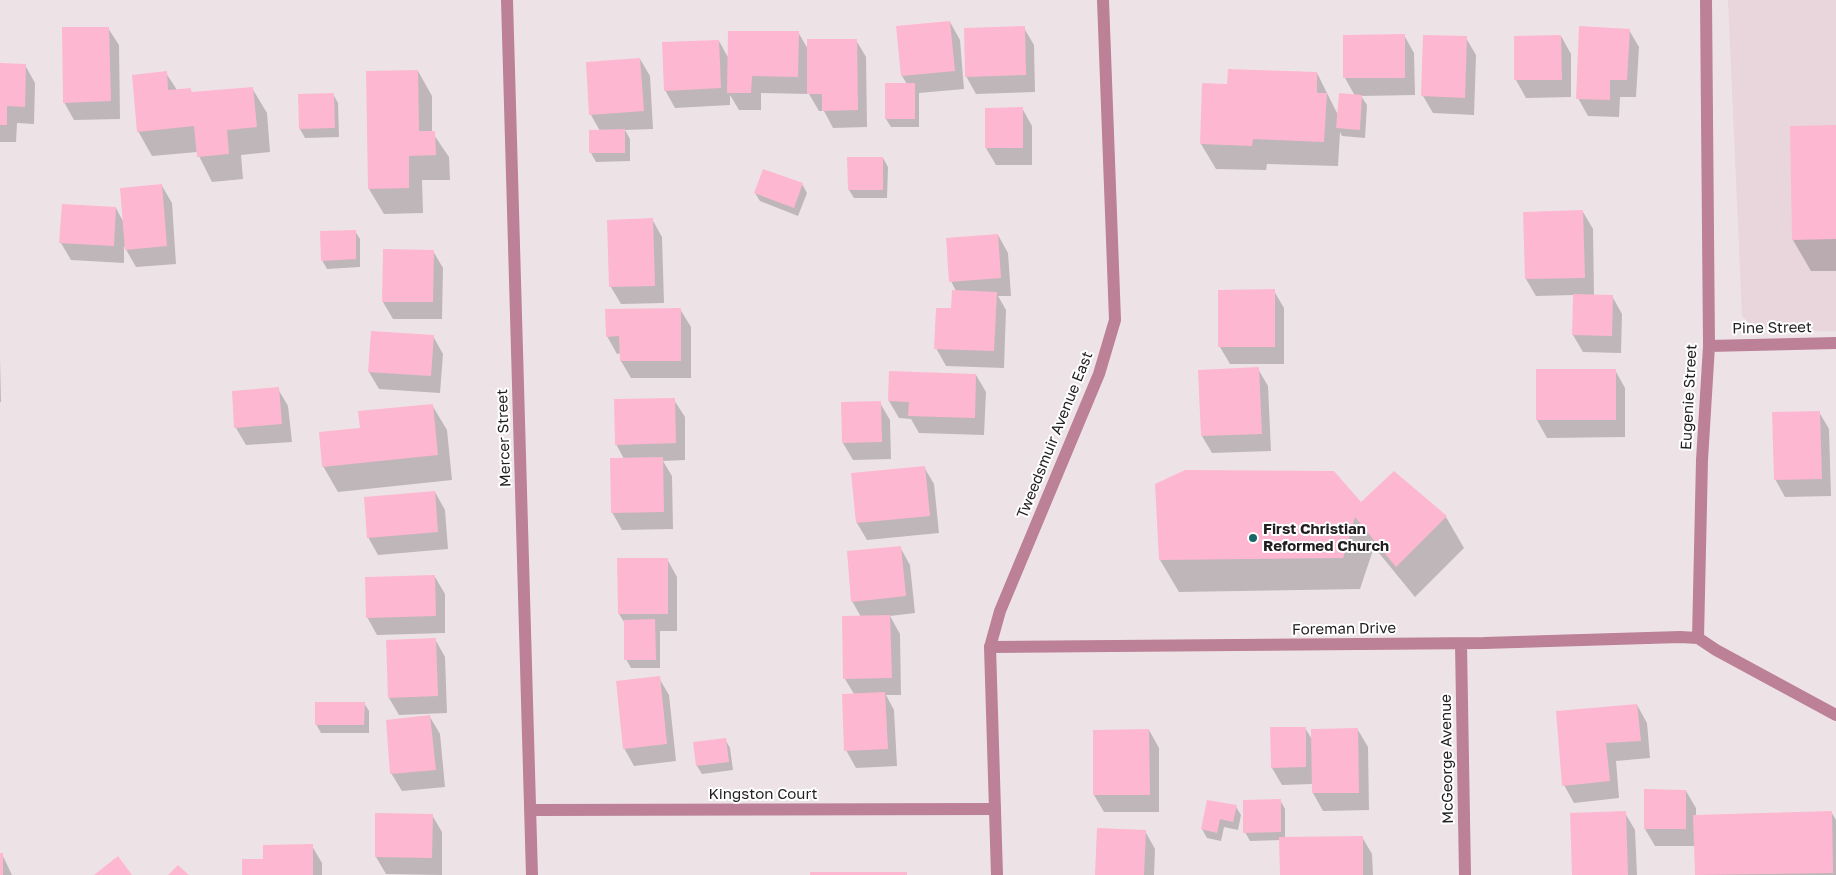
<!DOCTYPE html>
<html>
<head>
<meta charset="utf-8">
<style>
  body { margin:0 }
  canvas { display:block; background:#ede3e6 }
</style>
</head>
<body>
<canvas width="1836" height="875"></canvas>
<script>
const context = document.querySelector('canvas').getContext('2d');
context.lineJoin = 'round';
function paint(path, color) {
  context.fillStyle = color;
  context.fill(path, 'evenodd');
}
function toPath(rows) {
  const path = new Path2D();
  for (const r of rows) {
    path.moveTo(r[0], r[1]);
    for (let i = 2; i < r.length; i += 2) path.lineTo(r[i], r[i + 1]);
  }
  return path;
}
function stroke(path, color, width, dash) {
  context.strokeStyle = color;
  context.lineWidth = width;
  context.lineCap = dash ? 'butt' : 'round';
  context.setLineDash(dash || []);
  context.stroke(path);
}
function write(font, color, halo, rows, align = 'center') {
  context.font = font + ' "Golos Text",sans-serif';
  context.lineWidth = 4;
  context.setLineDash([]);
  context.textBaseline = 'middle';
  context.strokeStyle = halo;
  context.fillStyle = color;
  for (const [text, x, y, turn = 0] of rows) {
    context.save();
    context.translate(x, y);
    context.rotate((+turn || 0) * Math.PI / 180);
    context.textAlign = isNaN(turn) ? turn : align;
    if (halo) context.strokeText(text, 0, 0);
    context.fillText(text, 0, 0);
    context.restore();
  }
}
paint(toPath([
  [1728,0,1836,0,1836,331,1758,331,1742,316]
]), '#e8d6dc');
paint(toPath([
  [950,22,960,40,964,89,919,93,919,127,891,127,886,119,907,84,902,76,897,27],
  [108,28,119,45,120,119,74,120,64,102],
  [1024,28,1034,45,1035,92,976,94,966,76],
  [1629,30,1639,47,1636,97,1620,97,1619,117,1588,116,1578,98],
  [798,32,809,51,856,40,866,57,867,127,833,128,824,111,819,111,809,94,761,93,761,110,739,110,730,95,730,105,675,108,665,90,719,41,729,59],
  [1404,35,1414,53,1415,95,1361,96,1367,105,1365,138,1342,136,1340,132,1338,166,1267,164,1266,170,1216,169,1201,144,1228,85,1317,73,1338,115,1355,96,1345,78,1344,36],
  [1561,36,1571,54,1571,97,1526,98,1516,80,1515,37],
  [1466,38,1476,55,1474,115,1433,113,1423,96],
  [640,59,650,76,653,129,625,130,630,139,630,161,596,162,591,153,600,131,591,115],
  [0,65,25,65,35,83,34,124,17,123,16,142,0,142],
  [418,71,432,96,432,132,449,157,450,180,422,180,423,213,384,214,369,189],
  [166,73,177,90,190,89,193,94,252,88,267,113,270,152,241,155,243,179,212,182,197,152,152,156,138,131],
  [333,94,338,103,339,137,305,138,300,129],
  [1022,108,1032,126,1032,165,996,165,986,148,986,109],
  [1836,126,1836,271,1811,271,1793,240],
  [883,158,888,167,887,198,854,198,849,190],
  [802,184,807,193,798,216,760,201,755,193],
  [162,186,172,203,176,264,136,267,124,246,124,263,71,260,61,243,116,208,124,223],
  [1583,212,1593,229,1594,296,1612,296,1622,314,1621,353,1583,352,1573,335,1574,295,1536,296,1526,279],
  [652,219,662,237,664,303,621,304,611,287,608,221],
  [355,231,360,239,360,267,327,269,322,260],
  [998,235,1008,253,1011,296,998,296,1006,310,1004,368,946,366,936,348,952,309,956,291,951,281],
  [433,251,443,268,442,319,393,319,383,302],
  [1274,291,1284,308,1284,364,1230,364,1220,347],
  [680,309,691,327,691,378,631,378,621,361,621,353,617,354,607,336],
  [433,336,443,354,440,393,379,389,369,372],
  [0,358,1,402,0,402],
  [1258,369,1268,386,1271,451,1212,453,1202,436,1200,371],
  [1615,370,1625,388,1625,437,1547,438,1537,420,1537,371],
  [976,375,986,392,984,435,919,433,911,419,899,418,889,401],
  [278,389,288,406,292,442,246,445,236,428,233,392],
  [674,400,685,417,685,460,663,461,672,476,673,529,622,530,612,512,624,459,616,444],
  [880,403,890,420,891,459,853,460,843,443],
  [432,405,447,430,452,480,338,492,323,466,361,429],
  [1819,412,1829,429,1831,496,1785,497,1775,479],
  [924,467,934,484,939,533,867,540,857,523,853,474],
  [1156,485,1361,504,1446,517,1464,548,1415,597,1374,547,1360,589,1179,592,1160,560],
  [435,492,445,510,448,549,378,555,368,537],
  [900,547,910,565,915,613,890,616,900,634,901,695,886,695,894,710,897,766,856,768,846,750,854,694,845,679,861,617,852,601],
  [667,559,677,577,677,631,660,631,660,668,631,668,626,659,626,625,619,614],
  [435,577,445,594,445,633,377,635,367,617],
  [435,639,445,657,447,713,399,715,389,698],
  [659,678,669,695,676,761,634,766,624,748],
  [364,703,369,711,369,733,321,733,316,724],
  [1637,705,1647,723,1650,758,1616,761,1619,798,1574,803,1564,785],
  [430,717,440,734,445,787,402,791,391,773],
  [1305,728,1313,741,1358,730,1368,747,1369,810,1323,811,1313,793,1313,784,1282,785,1272,768],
  [1149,730,1159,748,1159,812,1104,812,1094,795,1094,731],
  [725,739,730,748,733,770,702,774,697,766],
  [1686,791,1696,808,1696,816,1831,812,1836,820,1836,875,1696,875,1695,846,1655,846,1645,829],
  [1280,800,1285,809,1285,838,1362,837,1372,854,1373,875,1282,875,1281,840,1250,841,1245,832],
  [1236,807,1241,815,1238,830,1224,827,1221,841,1207,838,1202,829],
  [1625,813,1635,830,1637,875,1574,875],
  [432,815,442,832,442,875,386,874,376,857],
  [1145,831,1155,849,1154,875,1096,875],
  [312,846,322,863,322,875,243,875,264,860],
  [0,854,2,854,12,875,0,875]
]), '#0003');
paint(toPath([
  [950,21,955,71,901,76,896,26],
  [1025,26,1026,75,965,77,964,28],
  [1579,26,1630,29,1627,80,1610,80,1610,100,1576,99],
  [62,27,109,27,111,101,63,103],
  [728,31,799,31,798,77,752,76,751,93,727,93],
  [1405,34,1405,78,1343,78,1343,35],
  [1423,35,1467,36,1465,98,1421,96],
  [1561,35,1562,80,1514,80,1514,36],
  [807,39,857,39,858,110,822,111,822,94,807,94],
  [719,40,721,88,664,91,662,42],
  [640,58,644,111,589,115,586,62],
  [0,63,26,64,25,107,7,106,7,125,0,125],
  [1228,69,1317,72,1317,93,1327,93,1324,142,1253,139,1252,146,1200,144,1202,83,1227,84],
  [418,70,419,131,435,131,436,155,409,156,409,188,368,189,366,71],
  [167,71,168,90,191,88,191,92,253,87,257,127,227,130,229,154,197,157,194,126,137,132,132,75],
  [885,83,915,83,915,119,885,119],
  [334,93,335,128,299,129,298,94],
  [1339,93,1362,95,1360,130,1336,128],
  [1023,107,1023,148,985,148,985,108],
  [1836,125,1836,239,1792,240,1790,126],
  [625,129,625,153,589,153,589,130],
  [847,157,883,157,883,190,848,190],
  [763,169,803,183,794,208,754,193],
  [162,184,167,246,125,250,120,188],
  [62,204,116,207,114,246,59,243],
  [1583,210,1585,278,1525,279,1523,212],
  [653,218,655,286,609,287,607,220],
  [356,230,356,259,321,261,320,231],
  [998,234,1001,278,949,282,946,238],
  [383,249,434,250,433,302,382,302],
  [1275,289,1275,347,1218,347,1218,290],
  [952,290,997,292,994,351,934,349,936,308,951,308],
  [1573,294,1613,295,1612,336,1572,335],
  [681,308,681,361,620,361,619,336,606,337,605,309],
  [371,331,434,335,431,376,368,372],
  [1259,367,1262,434,1201,436,1198,370],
  [1536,369,1616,369,1616,420,1536,420],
  [889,371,976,374,975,418,908,416,909,402,888,401],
  [279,387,282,424,234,428,232,391],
  [675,398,676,443,615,445,614,399],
  [881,401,882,442,842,443,841,402],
  [433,404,438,455,322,467,319,432,360,428,358,411],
  [1820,411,1822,479,1774,480,1772,412],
  [663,457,664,512,611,513,610,458],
  [925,466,930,516,856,523,851,473],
  [1185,470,1334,471,1361,502,1394,471,1447,516,1396,567,1355,517,1343,558,1159,560,1155,484],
  [435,491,438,532,367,538,364,497],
  [901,546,906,596,851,602,847,551],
  [617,558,668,558,668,614,618,614],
  [435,575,436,616,366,618,365,577],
  [890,615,892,678,843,679,842,616],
  [655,619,656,660,624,660,624,620],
  [436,638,438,696,388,698,386,640],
  [660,676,667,744,623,749,616,681],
  [885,692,888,749,844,751,842,694],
  [315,702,365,702,364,725,315,725],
  [1637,704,1641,741,1606,743,1610,781,1562,786,1556,711],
  [430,715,436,770,390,774,386,720],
  [1270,727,1306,727,1306,767,1271,768],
  [1358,728,1359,793,1312,793,1311,729],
  [1149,729,1150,795,1093,795,1093,730],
  [726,738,729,762,696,766,693,742],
  [1644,789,1686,790,1686,829,1644,829],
  [1281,799,1281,832,1243,833,1243,800],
  [1207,800,1237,805,1233,822,1220,819,1217,833,1201,829],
  [1626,811,1628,875,1572,875,1570,813],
  [1832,811,1833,873,1695,875,1693,815],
  [375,813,433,814,432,858,375,857],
  [1097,828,1146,830,1144,875,1095,875],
  [1363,836,1363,875,1280,875,1279,837],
  [313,844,313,875,242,875,242,859,263,859,263,845],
  [0,853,3,853,3,875,0,875],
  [118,856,132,875,94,875],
  [178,865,189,875,168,875],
  [810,872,907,872,907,875,810,875]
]), '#feb7d0');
stroke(toPath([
  [507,0,532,875],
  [1709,346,1836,343],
  [1698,638,1702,460,1709,346,1706,0],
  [1461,644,1465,875],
  [990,647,1484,643,1680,637,1698,638,1716,650,1836,715],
  [531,810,995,809]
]), '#bc8196', 12);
stroke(toPath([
  [997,875,990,647,1000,611,1099,374,1115,320,1103,0]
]), '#bc8196', 12);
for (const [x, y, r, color] of [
  [1253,538,5,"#186769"]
]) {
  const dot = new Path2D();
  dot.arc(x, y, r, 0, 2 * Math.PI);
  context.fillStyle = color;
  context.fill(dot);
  stroke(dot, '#fff', 2);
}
write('15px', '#221f20', '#fff', [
  ["Pine Street",1772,328,-1],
  ["Eugenie Street",1689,397,-87],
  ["Tweedsmuir Avenue East",1055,435,-68],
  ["Mercer Street",504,438,-92],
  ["Foreman Drive",1344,629,-1],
  ["McGeorge Avenue",1447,759,-91],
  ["Kingston Court",763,794]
]);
write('bold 15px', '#221f20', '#fff', [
  ["First Christian",1263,529],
  ["Reformed Church",1263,546]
], 'left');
</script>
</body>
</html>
